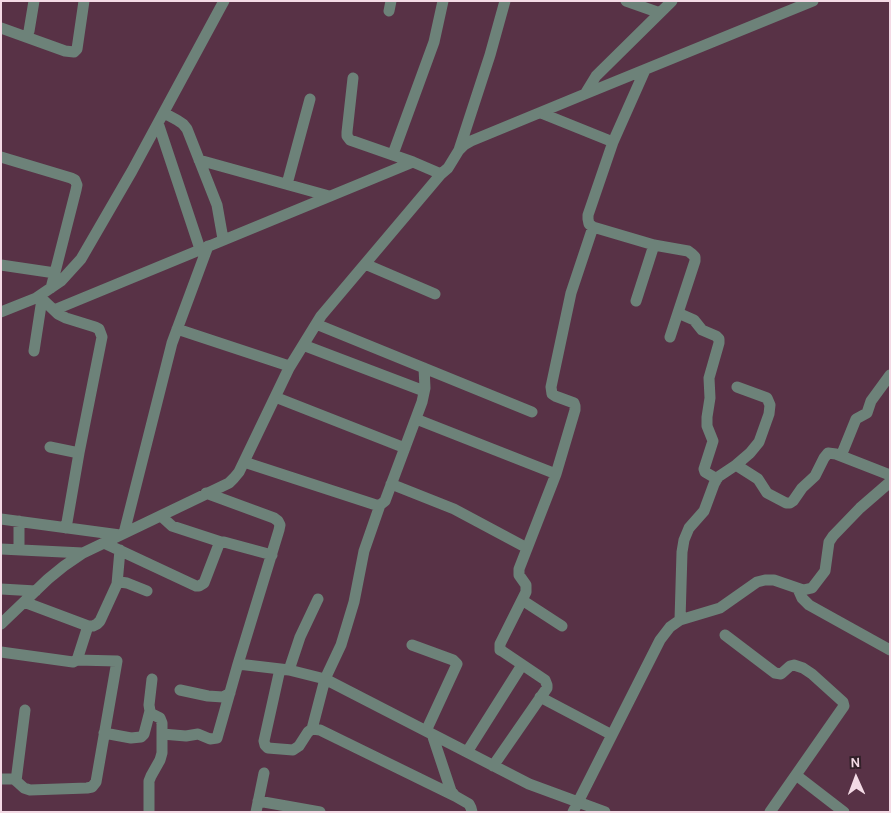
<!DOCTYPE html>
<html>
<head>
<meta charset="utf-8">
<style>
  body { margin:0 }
  #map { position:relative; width:891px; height:813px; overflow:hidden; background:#583246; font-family:Karla,sans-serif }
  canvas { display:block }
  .frame { position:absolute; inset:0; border:2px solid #f3dae5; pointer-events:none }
  .north { position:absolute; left:831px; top:753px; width:50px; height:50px; -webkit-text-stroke:4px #322029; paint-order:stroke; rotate:358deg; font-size:14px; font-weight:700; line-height:20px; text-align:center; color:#f3dae5 }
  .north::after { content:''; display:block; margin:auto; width:18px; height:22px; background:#f3dae5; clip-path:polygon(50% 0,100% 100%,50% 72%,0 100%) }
</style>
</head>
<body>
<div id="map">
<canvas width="891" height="813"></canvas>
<div class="frame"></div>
<div class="north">N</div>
</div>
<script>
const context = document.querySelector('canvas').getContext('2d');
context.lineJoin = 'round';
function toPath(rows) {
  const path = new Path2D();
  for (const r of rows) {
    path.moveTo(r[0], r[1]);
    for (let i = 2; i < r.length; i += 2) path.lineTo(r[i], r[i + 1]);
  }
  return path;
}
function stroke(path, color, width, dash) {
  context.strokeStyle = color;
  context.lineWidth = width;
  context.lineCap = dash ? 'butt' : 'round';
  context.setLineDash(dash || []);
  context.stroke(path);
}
stroke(toPath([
  [626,1,660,13],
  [389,11,391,1],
  [1,28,65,51,74,52,77,49,84,1],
  [27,36,29,31,34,1],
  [645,70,613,142,588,215,588,219,589,224,593,227,654,245,688,251,692,254,695,257,695,261,670,337],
  [353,78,347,132,347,136,350,140,413,162],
  [585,94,596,76,672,1],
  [164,113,177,120,183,124,187,129,217,205,223,239],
  [541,113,613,142],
  [158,123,200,249],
  [459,150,490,55,505,1],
  [393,154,434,42,443,1],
  [1,157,71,178,75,180,77,185,76,190,51,288],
  [199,160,329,196],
  [287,184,310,99],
  [365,264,435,294],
  [1,265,55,273],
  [39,296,58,314,66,318,95,327,99,329,102,337,79,453,50,447],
  [636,301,654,245],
  [54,310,413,162,441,174],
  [1,312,36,298,61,281,81,259,132,171,224,1],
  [678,313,694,320,702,330,716,336,719,339,719,343,709,378,710,398,707,417,707,426,713,441,704,469,705,472,717,479],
  [316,324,532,412],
  [177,329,289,366],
  [303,345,424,391],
  [34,351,42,299],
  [275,397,405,448],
  [416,419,556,474],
  [841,456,856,419,867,413,871,401,890,375],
  [244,462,376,505,380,505,385,501,422,402,425,388,424,368],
  [736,465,758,479,767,493,786,503,790,503,793,501,802,488,815,476,824,458,828,453,836,454,890,475],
  [391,484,454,509,527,548],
  [380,505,364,551,354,602,341,645,325,679,529,784,605,812],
  [161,516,172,526,221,542],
  [1,519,120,535],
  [66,528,79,453],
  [124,533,172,343,208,246],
  [104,543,196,586,199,586,204,583,219,544,221,542,224,542,272,555],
  [1,549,83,553],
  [19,550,19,521],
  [117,584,120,550],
  [1,589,36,591],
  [798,589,802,598,809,605,890,650],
  [522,600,562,626],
  [24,602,88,626,93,626,97,624,100,621,117,584,120,582,127,583,147,591],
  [680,620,682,552,684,540,689,528,704,511,714,484,718,477,736,465,750,453,759,442,769,414,770,405,767,398,737,387],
  [1,624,48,579,64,566,83,553,229,483,234,478,239,472,289,368,321,316,441,174,448,168,459,150,464,145,471,141,585,94,813,1],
  [725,635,775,673,781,674,790,666,794,665,803,668,812,674,843,702,844,706,770,812],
  [412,645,453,660,457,664,426,731],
  [1,652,73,662,77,660,78,657,88,626],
  [238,664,289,670,325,679,312,729],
  [280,669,264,741,265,745,268,748,293,750,299,746,308,732,312,729,320,730,455,796],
  [289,670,300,637,318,599],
  [180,690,208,696,223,697,230,693],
  [540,697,612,735],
  [104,733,131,738,141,737,144,734,150,711],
  [162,734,186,736,198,734,210,739,217,738,238,664,279,530,280,525,278,521,274,518,206,493],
  [432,734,451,791,455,796,469,804,471,808,472,812],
  [467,752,522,665],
  [493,766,547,688,547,685,545,680,502,651,500,650,500,644,526,592,526,585,519,575,519,569,556,474,575,410,575,406,574,403,555,396,552,394,551,387,571,293,593,227],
  [796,775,844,812],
  [1,779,14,779,24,788,30,790,87,788,92,787,96,782,117,661,77,660],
  [16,781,25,710],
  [258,801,320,812],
  [149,812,149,781,151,776,160,760,162,753,162,723,160,718,152,714,150,711,149,705,152,679],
  [256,812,264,773],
  [573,812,660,640,670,627,680,620,720,608,757,582,765,580,774,580,803,590,812,588,825,571,829,542,833,536,860,508,890,482]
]), '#6d8279', 11);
</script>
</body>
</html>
